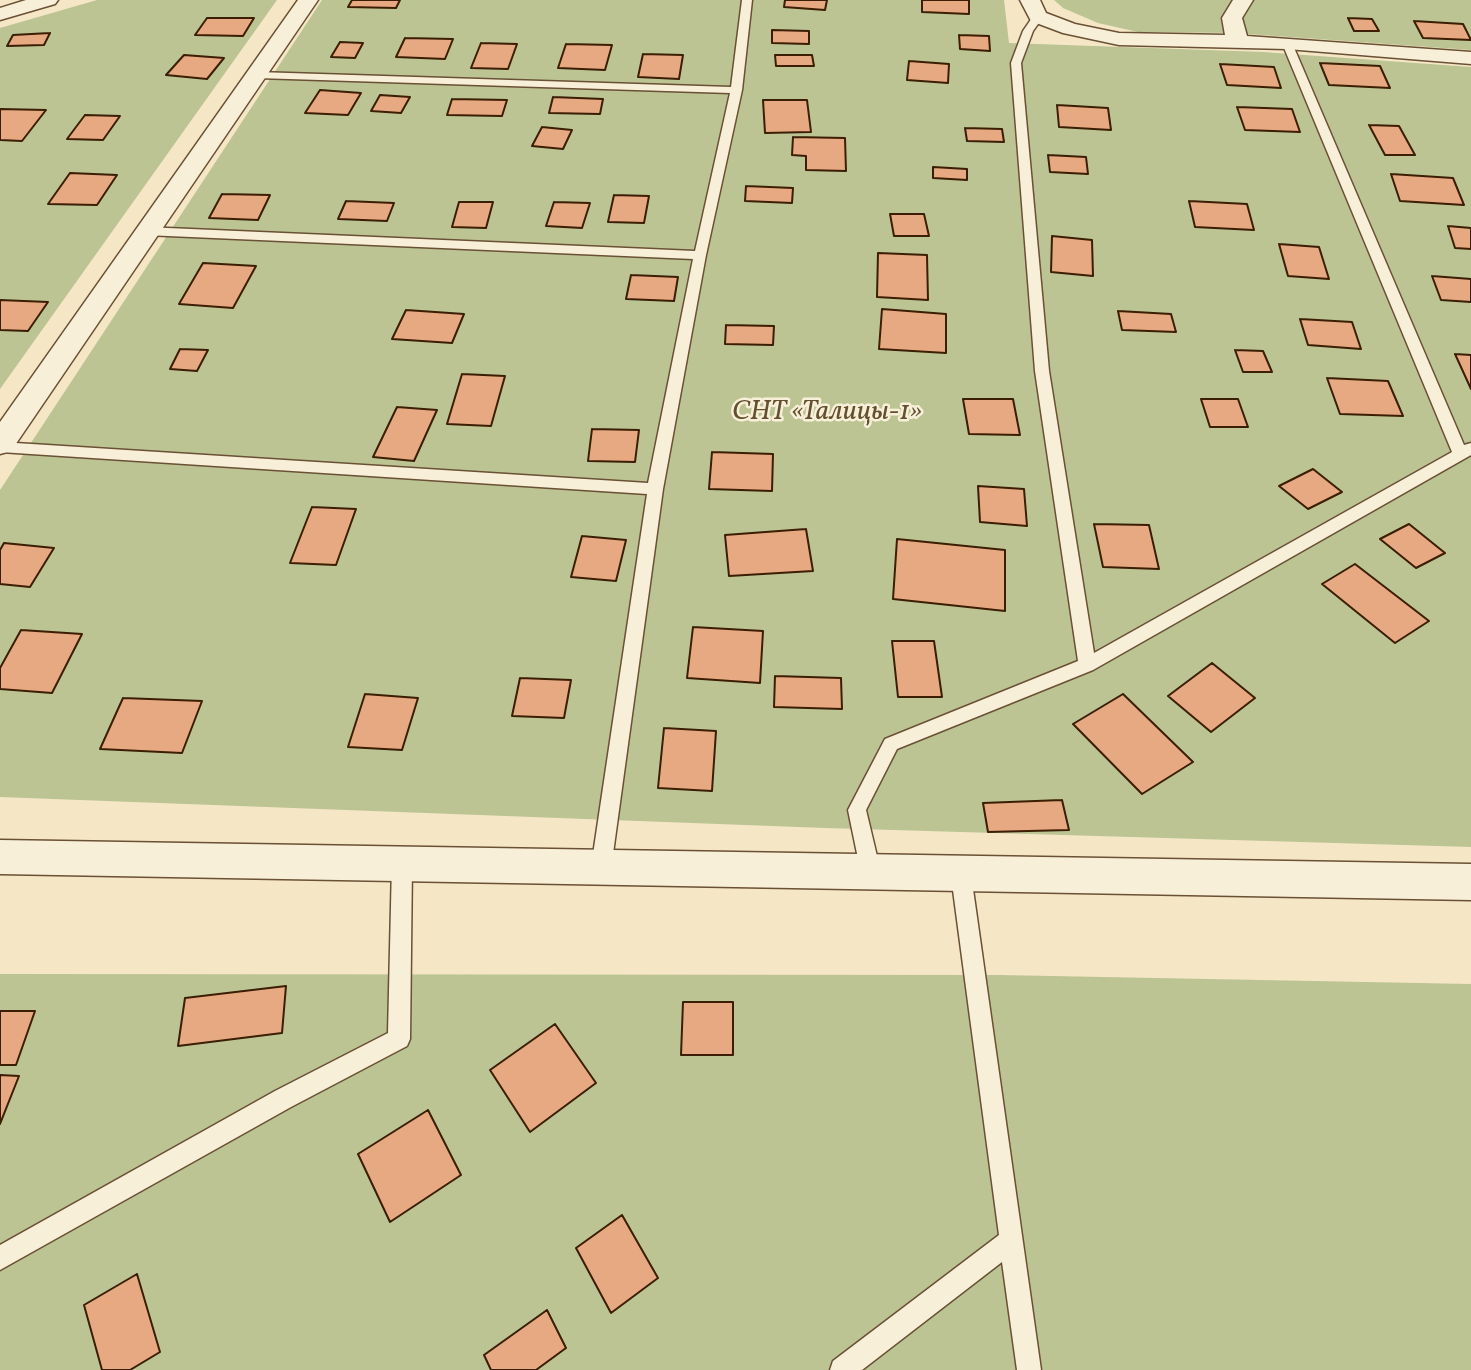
<!DOCTYPE html>
<html>
<head>
<meta charset="utf-8">
<style>
  body { margin:0 }
  canvas { display:block; background:#f5e6c5 }
</style>
</head>
<body>
<canvas width="1471" height="1370"></canvas>
<script>
const context = document.querySelector('canvas').getContext('2d');
context.lineJoin = 'round';
function paint(path, color) {
  context.fillStyle = color;
  context.fill(path, 'evenodd');
}
function toPath(rows) {
  const path = new Path2D();
  for (const r of rows) {
    path.moveTo(r[0], r[1]);
    for (let i = 2; i < r.length; i += 2) path.lineTo(r[i], r[i + 1]);
  }
  return path;
}
function stroke(path, color, width, dash) {
  context.strokeStyle = color;
  context.lineWidth = width;
  context.lineCap = dash ? 'butt' : 'round';
  context.setLineDash(dash || []);
  context.stroke(path);
}
function write(font, color, halo, rows, align = 'center') {
  context.font = font + ' Vollkorn,serif';
  context.lineWidth = 5;
  context.setLineDash([]);
  context.textBaseline = 'middle';
  context.strokeStyle = halo;
  context.fillStyle = color;
  for (const [text, x, y, turn = 0] of rows) {
    context.save();
    context.translate(x, y);
    context.rotate((+turn || 0) * Math.PI / 180);
    context.textAlign = isNaN(turn) ? turn : align;
    if (halo) context.strokeText(text, 0, 0);
    context.fillText(text, 0, 0);
    context.restore();
  }
}
paint(toPath([
  [97,0,277,0,0,389,0,28],
  [322,0,1004,0,1009,43,1263,52,1471,67,1471,847,825,828,0,797,0,490],
  [1054,0,1471,0,1471,50,1234,33,1138,32,1098,23,1063,8],
  [0,974,999,975,1471,984,1471,1370,0,1370]
]), '#bcc494');
const building = toPath([
  [352,0,400,0,396,8,348,7,352,0],
  [785,0,827,0,825,10,784,7,785,0],
  [922,0,969,0,969,14,922,12,922,0],
  [207,18,254,18,243,36,195,35,207,18],
  [1348,18,1372,19,1379,31,1354,31,1348,18],
  [1414,21,1463,24,1471,40,1423,38,1414,21],
  [772,30,809,31,809,44,772,43,772,30],
  [50,33,44,45,7,46,13,35,50,33],
  [959,35,989,36,990,51,960,49,959,35],
  [405,38,453,39,445,59,396,57,405,38],
  [340,42,363,43,355,58,331,57,340,42],
  [481,43,517,44,508,69,471,68,481,43],
  [566,44,612,45,605,70,558,68,566,44],
  [643,54,683,55,679,79,638,77,643,54],
  [184,55,224,58,207,79,166,75,184,55],
  [775,55,812,55,814,66,776,66,775,55],
  [909,61,949,64,948,83,907,80,909,61],
  [1320,63,1380,66,1390,88,1329,85,1320,63],
  [1220,64,1274,67,1281,88,1227,85,1220,64],
  [320,90,361,93,348,115,305,113,320,90],
  [380,95,410,97,401,113,371,111,380,95],
  [553,97,603,99,600,114,549,113,553,97],
  [452,99,507,100,502,116,447,115,452,99],
  [763,100,807,100,811,132,765,133,763,100],
  [1057,105,1108,108,1111,130,1059,127,1057,105],
  [1237,107,1292,109,1300,132,1245,130,1237,107],
  [0,109,46,110,22,141,0,140,0,109],
  [85,115,120,116,103,140,67,139,85,115],
  [1369,125,1399,126,1415,155,1385,155,1369,125],
  [542,127,572,130,563,149,532,146,542,127],
  [965,128,1002,129,1004,142,967,141,965,128],
  [793,137,845,138,846,171,806,170,806,156,792,155,793,137],
  [1048,155,1086,157,1088,174,1050,172,1048,155],
  [933,167,967,169,967,180,933,178,933,167],
  [70,173,117,175,97,205,48,204,70,173],
  [1391,174,1453,178,1464,205,1400,201,1391,174],
  [746,186,793,188,792,203,745,201,746,186],
  [222,194,270,195,258,220,209,218,222,194],
  [614,195,649,196,644,223,608,222,614,195],
  [346,201,394,203,387,221,338,219,346,201],
  [1189,201,1247,204,1254,230,1195,227,1189,201],
  [459,202,493,202,486,228,452,227,459,202],
  [554,202,590,203,582,228,546,226,554,202],
  [890,214,924,214,929,236,894,236,890,214],
  [1448,226,1471,228,1471,249,1455,248,1448,226],
  [1052,236,1092,240,1093,276,1051,272,1052,236],
  [1279,244,1319,247,1329,279,1288,276,1279,244],
  [878,253,927,255,928,300,877,297,878,253],
  [203,263,256,266,233,308,179,304,203,263],
  [631,275,678,277,674,301,626,299,631,275],
  [1432,276,1471,279,1471,302,1441,300,1432,276],
  [0,300,48,302,28,331,0,330,0,300],
  [882,309,946,314,946,353,879,349,882,309],
  [406,310,464,314,452,343,392,339,406,310],
  [1118,311,1171,314,1176,332,1122,330,1118,311],
  [1300,319,1352,322,1361,349,1308,345,1300,319],
  [726,325,774,326,773,345,725,344,726,325],
  [180,349,208,350,197,371,170,369,180,349],
  [1235,350,1263,351,1272,372,1243,372,1235,350],
  [1455,354,1471,355,1471,389,1455,354],
  [462,374,505,376,491,426,447,424,462,374],
  [1327,378,1388,381,1403,416,1340,414,1327,378],
  [963,399,1013,399,1020,435,969,434,963,399],
  [1201,399,1238,399,1248,427,1210,427,1201,399],
  [397,407,437,410,414,461,373,457,397,407],
  [592,429,639,430,635,462,588,461,592,429],
  [712,452,773,454,772,491,709,489,712,452],
  [1313,469,1342,492,1308,509,1279,486,1313,469],
  [978,486,1024,489,1027,526,980,522,978,486],
  [312,507,356,509,336,565,290,563,312,507],
  [1094,524,1149,525,1159,569,1103,567,1094,524],
  [1409,524,1445,553,1416,568,1380,539,1409,524],
  [806,529,813,571,729,576,725,535,806,529],
  [582,536,626,540,616,581,571,577,582,536],
  [897,539,1005,550,1005,611,893,599,897,539],
  [4,543,54,548,30,587,0,584,0,550,4,543],
  [1355,564,1429,621,1395,643,1322,584,1355,564],
  [693,627,763,631,760,683,687,678,693,627],
  [21,630,82,634,52,693,0,689,0,668,21,630],
  [892,641,934,641,942,697,898,697,892,641],
  [1212,663,1255,698,1211,732,1168,696,1212,663],
  [775,676,841,678,842,709,774,707,775,676],
  [520,678,571,680,564,718,512,716,520,678],
  [365,694,418,698,402,750,348,747,365,694],
  [1123,694,1193,762,1142,794,1073,724,1123,694],
  [123,698,202,701,182,753,100,749,123,698],
  [664,728,716,731,712,791,658,788,664,728],
  [1062,800,1069,830,988,832,983,803,1062,800],
  [286,986,282,1033,178,1046,185,998,286,986],
  [683,1002,733,1002,733,1055,681,1055,683,1002],
  [0,1011,35,1011,16,1065,0,1065,0,1011],
  [555,1024,596,1083,530,1132,490,1070,555,1024],
  [0,1075,19,1076,0,1124,0,1075],
  [428,1110,461,1175,390,1222,358,1154,428,1110],
  [622,1215,658,1278,611,1313,576,1248,622,1215],
  [137,1274,160,1352,130,1370,102,1370,84,1305,137,1274],
  [547,1310,566,1348,536,1370,491,1370,484,1355,547,1310]
]);
paint(building, '#e6a981');
stroke(building, '#3b1e03', 2);
const lane = toPath([
  [742,0,752,0,742,90,706,255,663,489,611,868,608,874,601,877,594,874,591,868,647,494,0,452,0,442,648,483,693,259,145,235,139,231,145,227,695,251,730,93,257,78,252,75,257,72,731,87,742,0],
  [1038,14,1043,17,1033,31,1021,63,1049,371,1094,653,1452,452,1282,43,1283,41,1292,43,1464,445,1471,443,1471,455,1093,670,897,749,866,810,881,873,878,879,871,882,864,879,861,873,848,810,885,739,1078,661,1035,371,1011,63,1023,31,1034,15,1038,14],
  [402,855,409,858,412,864,410,1039,407,1046,291,1107,0,1270,0,1245,275,1091,388,1033,392,864,395,858,402,855],
  [961,866,968,869,971,875,1041,1370,1017,1370,1002,1262,862,1370,830,1370,833,1361,999,1235,951,875,954,869,961,866]
]);
const street = toPath([
  [26,0,58,0,55,4,0,20,0,8,26,0],
  [298,0,318,0,11,451,0,454,0,422,298,0],
  [1020,0,1040,0,1046,13,1075,24,1119,33,1225,35,1222,18,1233,0,1253,0,1242,18,1247,36,1471,52,1471,64,1287,49,1119,45,1063,33,1031,21,1020,0],
  [0,840,1471,864,1471,900,0,874,0,840]
]);
stroke(lane, '#6a5034', 3);
stroke(street, '#6a5034', 3);
paint(lane, '#f8efd9');
paint(street, '#f8efd9');
write('italic 28px', '#62502e', '#f8efd9', [
  ["СНТ «Талицы-1»",827,414]
]);
</script>
</body>
</html>
